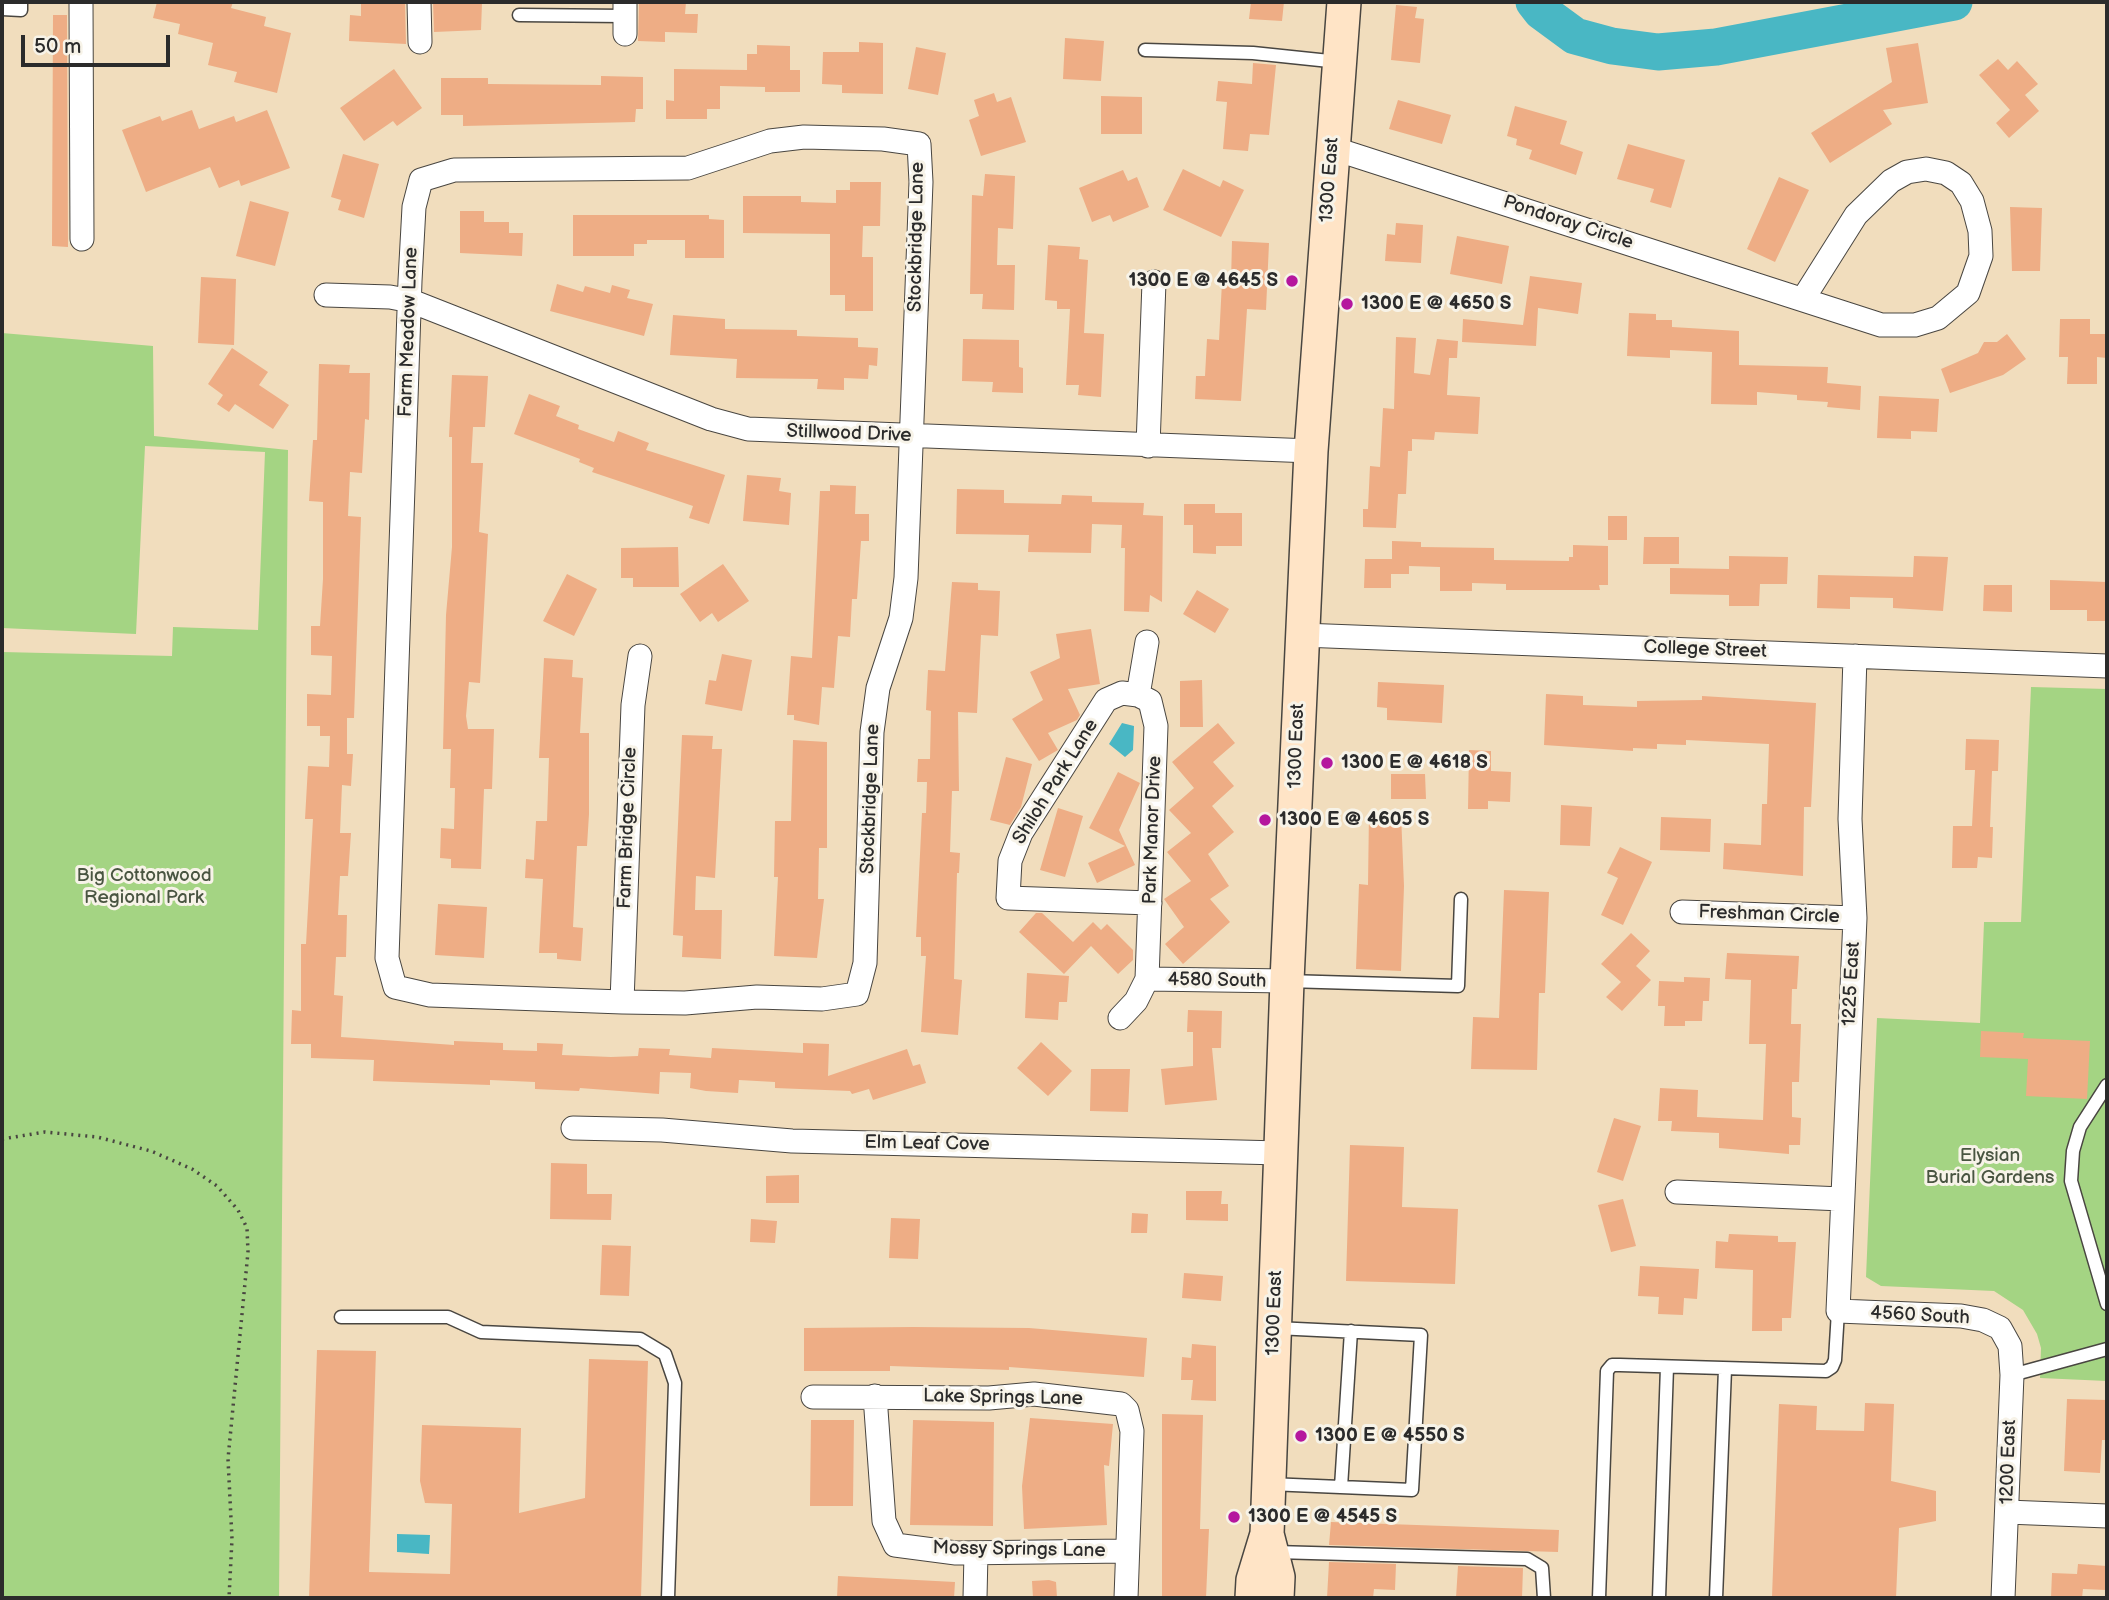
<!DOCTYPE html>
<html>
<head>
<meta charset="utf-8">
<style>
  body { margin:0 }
  #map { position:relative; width:2109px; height:1600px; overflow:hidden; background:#f1ddbd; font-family:"Balsamiq Sans",sans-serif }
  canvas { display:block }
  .frame { position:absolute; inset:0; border:4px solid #2b2b2b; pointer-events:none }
  .scale { position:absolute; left:21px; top:35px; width:149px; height:32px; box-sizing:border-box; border:4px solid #2b2b2b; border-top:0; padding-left:9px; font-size:21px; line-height:24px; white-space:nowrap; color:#2b2b2b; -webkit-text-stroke:5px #f7f3e8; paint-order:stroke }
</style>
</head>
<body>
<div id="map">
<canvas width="2109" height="1600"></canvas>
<div class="frame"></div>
<div class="scale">50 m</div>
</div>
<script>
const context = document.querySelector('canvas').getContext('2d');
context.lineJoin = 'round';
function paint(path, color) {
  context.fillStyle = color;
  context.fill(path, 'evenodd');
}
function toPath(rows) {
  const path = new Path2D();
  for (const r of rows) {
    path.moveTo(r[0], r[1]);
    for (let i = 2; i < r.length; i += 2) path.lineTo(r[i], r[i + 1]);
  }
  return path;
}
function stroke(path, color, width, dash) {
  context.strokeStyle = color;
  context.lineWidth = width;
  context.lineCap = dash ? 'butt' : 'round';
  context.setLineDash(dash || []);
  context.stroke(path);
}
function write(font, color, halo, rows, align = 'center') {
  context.font = font + ' "Balsamiq Sans",sans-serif';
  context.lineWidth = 6;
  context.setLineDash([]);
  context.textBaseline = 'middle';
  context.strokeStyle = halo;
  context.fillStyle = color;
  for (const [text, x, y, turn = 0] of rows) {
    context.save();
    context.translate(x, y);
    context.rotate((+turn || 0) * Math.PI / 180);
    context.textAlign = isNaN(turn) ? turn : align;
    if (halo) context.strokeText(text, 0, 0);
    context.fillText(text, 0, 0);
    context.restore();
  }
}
paint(toPath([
  [2,333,153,346,154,436,288,450,279,1598,2,1598,2,652,172,656,173,627,258,630,265,452,145,446,136,634,2,628],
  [2031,687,2107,689,2107,1381,2040,1378,2041,1348,2037,1334,2023,1310,1994,1291,1881,1286,1866,1277,1877,1018,1980,1023,1984,922,2021,922]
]), '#a4d483');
paint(toPath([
  [1122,723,1134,726,1133,750,1125,757,1109,744],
  [397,1534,430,1535,429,1554,397,1552]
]), '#49b7c4');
stroke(toPath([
  [1534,2,1541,11,1575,36,1612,46,1658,52,1716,47,1954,2]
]), '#49b7c4', 37);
paint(toPath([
  [157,2,233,2,231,8,266,17,264,26,291,33,277,93,234,82,237,72,208,65,213,43,178,34,180,24,153,18],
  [361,2,405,2,406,44,349,41,350,15,361,16],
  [433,2,482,3,481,30,434,32],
  [639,2,686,2,685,14,698,14,697,33,665,32,665,42,638,41],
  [1251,2,1284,2,1282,21,1249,19],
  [1396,5,1417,7,1415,18,1424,19,1420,63,1391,60],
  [53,15,67,15,68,247,52,246],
  [1065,38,1104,41,1101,81,1063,79],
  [859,42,883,43,883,94,842,93,842,85,822,84,823,52,859,52],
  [1918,43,1928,103,1883,110,1892,124,1830,163,1811,133,1892,82,1886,48],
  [757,45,790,46,790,70,800,70,800,92,765,92,765,87,720,86,720,109,707,109,707,119,666,119,666,100,674,101,674,69,747,70,747,54,757,54],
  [916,47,946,53,938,95,908,89],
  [1998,59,2008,70,2017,61,2038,84,2025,95,2039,111,2009,138,1996,123,2010,110,1979,75],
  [1253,63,1276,65,1269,135,1250,134,1248,151,1223,149,1227,102,1216,101,1218,81,1252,84],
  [394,69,422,108,397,126,393,121,364,141,340,108],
  [601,76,643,77,643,109,636,109,635,122,463,126,463,115,441,115,441,78,488,78,488,84,601,85],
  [994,93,997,102,1011,97,1026,142,981,156,969,120,979,116,974,100],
  [1101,96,1142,97,1142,134,1101,134],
  [1398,100,1451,115,1442,144,1389,129],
  [1515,106,1567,121,1560,144,1583,152,1576,175,1529,159,1532,150,1516,145,1517,139,1507,136],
  [192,110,199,129,234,116,236,122,267,110,290,168,241,186,239,180,219,188,210,167,146,192,122,130,160,116,162,121],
  [1628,144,1685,160,1671,208,1650,202,1654,189,1617,179],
  [343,154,379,164,364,218,338,210,341,200,331,197],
  [1183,169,1220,187,1223,180,1244,190,1221,237,1163,210],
  [1123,170,1128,181,1137,177,1149,207,1113,222,1110,215,1092,222,1079,188],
  [985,174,1015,176,1013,229,998,228,997,265,1015,265,1014,310,982,309,983,294,970,294,972,195,983,196],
  [1779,177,1809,190,1775,262,1747,249],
  [850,182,881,182,880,226,863,226,862,257,873,257,873,311,845,311,845,295,830,295,830,234,743,233,743,196,801,196,801,202,836,203,836,190,850,190],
  [250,201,289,212,275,266,236,256],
  [2010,207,2042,208,2040,271,2012,271],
  [460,211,484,211,484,222,509,222,509,233,523,233,522,256,460,253],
  [573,215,709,215,709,219,724,220,724,258,685,258,685,240,647,240,647,244,634,244,634,256,573,256],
  [1396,223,1423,225,1421,263,1385,261,1387,234,1395,235],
  [1457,236,1509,246,1502,284,1450,274],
  [1232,241,1269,243,1266,310,1247,309,1241,401,1195,399,1196,376,1205,376,1207,339,1219,340,1222,282,1231,282],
  [1048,245,1080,247,1079,259,1088,260,1084,333,1104,334,1101,397,1078,395,1079,385,1066,385,1070,309,1057,309,1057,301,1045,300],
  [1530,276,1582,283,1578,314,1538,308,1536,346,1462,342,1463,319,1523,325],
  [201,277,236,279,234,345,198,343],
  [557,284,583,292,585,286,610,293,612,285,630,290,627,298,653,304,644,336,550,311],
  [1629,313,1656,314,1656,320,1672,320,1672,327,1739,331,1739,365,1828,367,1827,383,1861,386,1860,410,1827,407,1828,402,1797,400,1797,395,1757,392,1757,405,1711,404,1712,352,1670,350,1670,358,1627,356],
  [673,315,725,319,725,329,797,330,797,336,858,338,858,347,878,348,877,366,869,365,868,379,844,378,844,390,817,389,818,379,736,378,737,359,670,355],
  [2060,319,2090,319,2090,334,2107,334,2107,358,2097,357,2097,384,2067,384,2068,357,2059,357],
  [2007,334,2026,359,2003,375,1950,393,1941,369,1978,353,1984,342,1997,342],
  [1396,337,1416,338,1414,373,1430,375,1437,339,1458,341,1457,358,1449,358,1447,395,1480,397,1478,434,1435,432,1434,440,1412,439,1412,451,1408,451,1406,494,1398,494,1396,528,1363,527,1363,509,1368,509,1370,466,1380,467,1383,408,1394,409],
  [963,339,1019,340,1019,367,1023,368,1023,393,992,392,993,382,962,381],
  [232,348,268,372,259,385,289,405,273,429,235,404,229,412,217,404,223,395,208,384],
  [319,364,350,365,349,373,370,373,369,420,365,419,362,473,350,472,348,516,361,517,354,718,347,718,347,754,353,754,351,786,342,785,340,833,351,833,348,876,340,876,338,915,347,915,346,957,336,957,334,995,343,996,341,1037,454,1045,454,1041,503,1043,503,1050,537,1051,537,1043,563,1044,562,1055,611,1057,638,1056,639,1048,670,1049,669,1055,711,1058,712,1048,803,1053,803,1043,829,1044,828,1076,907,1049,913,1066,920,1064,926,1083,873,1100,869,1089,852,1094,850,1091,775,1088,775,1082,739,1080,738,1093,706,1091,690,1088,691,1073,660,1072,659,1094,580,1088,579,1091,535,1089,535,1082,490,1080,490,1085,373,1081,374,1060,311,1058,311,1044,291,1044,292,1010,301,1011,301,944,306,944,313,819,305,819,308,766,329,767,330,736,320,736,320,726,307,726,307,694,331,695,332,656,311,655,311,626,320,626,323,579,323,502,309,501,313,440,317,440],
  [452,375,488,376,485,427,473,427,471,463,483,463,479,532,488,534,480,683,469,682,466,716,468,729,494,729,492,789,484,789,481,869,451,868,451,859,440,858,441,828,454,829,455,788,450,788,451,749,443,749,446,615,452,547,452,437,449,437],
  [529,394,560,406,556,416,579,425,578,429,614,442,618,431,649,443,646,450,725,475,709,524,689,518,693,506,592,472,594,468,579,462,580,459,514,434],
  [1879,396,1939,399,1937,432,1911,431,1911,439,1877,438],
  [747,475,781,478,779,491,791,493,789,525,743,521],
  [830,485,856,486,855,514,869,514,869,541,861,541,857,599,852,599,850,637,838,636,834,688,822,687,819,725,794,720,794,715,787,715,791,656,812,658,820,491,830,491],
  [957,489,1004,490,1004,503,1061,504,1062,495,1092,496,1092,502,1144,503,1143,515,1163,516,1162,602,1150,595,1149,612,1124,611,1125,548,1121,548,1122,525,1092,524,1091,553,1028,552,1029,535,956,534],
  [1184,504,1215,504,1215,513,1242,513,1242,546,1216,546,1216,554,1193,553,1193,525,1184,525],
  [1608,516,1627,516,1627,540,1608,540],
  [1644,537,1679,537,1679,564,1643,564],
  [1392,541,1421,542,1421,547,1494,548,1494,560,1569,561,1569,557,1573,557,1573,545,1608,546,1608,585,1599,585,1600,590,1506,590,1506,584,1472,583,1472,591,1440,591,1440,567,1409,566,1409,574,1391,574,1391,588,1364,588,1365,559,1392,559],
  [678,547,679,587,633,587,633,578,621,578,621,548],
  [1729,556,1788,557,1787,584,1760,584,1759,606,1729,606,1729,595,1670,594,1670,568,1729,569],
  [1914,556,1948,557,1943,611,1893,608,1893,598,1850,597,1850,609,1817,608,1818,575,1913,577],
  [723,564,749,601,718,622,712,613,700,622,680,594],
  [567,574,597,589,574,636,543,621],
  [2050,580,2107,582,2107,621,2087,621,2087,610,2050,610],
  [952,582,978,583,978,590,1000,591,998,636,981,635,977,713,958,712,959,791,952,791,950,852,960,853,959,873,957,873,954,979,962,980,958,1035,921,1032,926,956,921,956,921,937,916,937,922,813,926,813,927,782,917,782,918,759,930,759,931,711,926,710,928,670,945,671],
  [1984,585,2012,585,2012,612,1983,611],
  [1197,590,1229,609,1215,633,1183,614],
  [1091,629,1100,684,1068,689,1080,715,1077,720,1048,733,1058,750,1039,761,1012,719,1043,700,1030,672,1060,658,1056,634],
  [722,654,752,660,742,711,705,704,709,680,716,681],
  [544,658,573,660,572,677,583,678,580,733,589,733,589,814,587,846,577,846,573,927,583,928,581,961,557,959,557,953,539,953,543,879,525,878,526,859,534,860,536,821,547,821,549,758,539,758],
  [1202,680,1203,727,1180,727,1180,681],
  [1378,682,1444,685,1442,723,1387,720,1387,708,1377,707],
  [1546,694,1583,696,1583,705,1637,707,1637,701,1702,700,1702,696,1816,703,1811,807,1804,807,1803,876,1723,869,1724,843,1761,845,1762,804,1767,804,1769,744,1686,740,1686,745,1657,744,1657,749,1633,748,1633,751,1544,745],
  [1218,723,1235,743,1213,762,1234,786,1212,806,1234,832,1208,854,1229,886,1210,899,1230,922,1183,964,1165,944,1184,927,1164,899,1191,881,1167,852,1191,833,1169,810,1194,788,1172,762],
  [682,735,713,736,712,749,722,749,715,878,696,876,695,910,722,910,721,959,682,957,683,936,673,935],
  [1966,739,1999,740,1998,771,1992,771,1990,827,1993,827,1992,858,1978,857,1977,868,1952,868,1953,826,1972,826,1975,770,1965,770],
  [793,740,827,742,827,848,819,848,818,899,824,899,817,958,774,956,778,877,774,877,775,821,791,821],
  [1469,750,1491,751,1491,771,1511,772,1510,802,1488,801,1488,809,1468,809],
  [1006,757,1032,764,1021,807,1010,825,990,820],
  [1118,772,1140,783,1119,830,1135,865,1097,883,1088,863,1125,846,1089,828],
  [1391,774,1425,774,1426,799,1391,799],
  [1561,805,1592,807,1590,846,1560,845],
  [1058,808,1083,816,1065,877,1040,870],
  [1369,812,1401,814,1404,886,1401,971,1356,969,1359,884,1368,885],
  [1661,817,1711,819,1710,852,1660,850],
  [1620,847,1652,862,1623,925,1601,915,1618,878,1607,873],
  [1504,890,1549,892,1545,993,1539,993,1537,1070,1471,1069,1473,1017,1499,1018],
  [438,904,487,907,484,958,435,955],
  [1036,913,1042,913,1073,942,1093,922,1101,930,1107,924,1133,950,1133,960,1118,974,1091,946,1064,974,1019,932],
  [1631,933,1650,951,1636,966,1651,980,1622,1011,1606,997,1621,982,1601,964],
  [1727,953,1799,956,1797,989,1792,989,1791,1024,1801,1024,1799,1082,1792,1082,1792,1117,1801,1118,1800,1145,1789,1145,1789,1154,1719,1148,1719,1133,1671,1131,1672,1121,1658,1121,1660,1088,1698,1090,1697,1117,1763,1120,1766,1044,1749,1044,1751,980,1725,979],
  [1027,973,1069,976,1067,1002,1059,1002,1058,1020,1025,1018],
  [1684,977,1710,978,1709,1001,1703,1001,1702,1021,1685,1021,1685,1026,1664,1026,1665,1006,1658,1006,1659,981,1684,982],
  [1188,1010,1222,1011,1221,1048,1212,1048,1217,1100,1165,1105,1161,1069,1193,1066,1193,1032,1187,1032],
  [1981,1031,2024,1033,2023,1038,2090,1041,2087,1099,2026,1096,2028,1059,1980,1057],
  [1041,1042,1072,1071,1048,1096,1017,1068],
  [1091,1069,1130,1069,1128,1112,1090,1111],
  [1614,1118,1641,1126,1623,1181,1597,1172],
  [1350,1145,1404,1147,1402,1207,1458,1209,1455,1284,1346,1281],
  [551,1163,587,1164,587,1194,612,1194,611,1220,550,1219],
  [799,1175,799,1203,766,1203,766,1176],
  [1186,1191,1222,1191,1221,1204,1228,1204,1228,1221,1186,1220],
  [1623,1199,1636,1246,1611,1252,1598,1205],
  [1132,1213,1148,1214,1147,1233,1131,1233],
  [891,1218,920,1219,918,1259,889,1258],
  [751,1219,777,1221,775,1243,750,1242],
  [1729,1234,1778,1236,1778,1242,1796,1242,1791,1318,1782,1318,1782,1331,1752,1331,1753,1270,1715,1268,1716,1241,1728,1242],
  [602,1245,631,1246,629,1296,600,1295],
  [1640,1266,1699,1269,1697,1299,1684,1298,1683,1315,1658,1314,1659,1297,1638,1296],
  [1184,1273,1223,1276,1221,1301,1182,1298],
  [913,1327,1029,1328,1147,1338,1144,1377,1009,1367,1009,1370,890,1366,890,1371,804,1371,804,1328],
  [1192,1344,1216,1346,1216,1401,1191,1400,1193,1380,1181,1380,1182,1357,1191,1358],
  [317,1350,376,1351,369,1572,450,1574,452,1504,425,1503,420,1481,422,1425,521,1428,519,1513,585,1498,589,1359,648,1361,641,1598,309,1598],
  [2067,1399,2107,1400,2107,1440,2102,1440,2100,1473,2064,1471],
  [1865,1403,1894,1404,1891,1481,1936,1491,1936,1521,1899,1528,1896,1598,1772,1597,1779,1404,1817,1406,1816,1430,1864,1431],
  [1162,1414,1203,1415,1200,1529,1209,1529,1206,1598,1162,1598],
  [1030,1418,1113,1424,1109,1466,1104,1465,1107,1525,1024,1529,1022,1486],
  [811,1420,854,1420,853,1506,810,1506],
  [913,1420,994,1422,993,1526,910,1525],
  [1331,1522,1559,1530,1558,1552,1329,1545],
  [1329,1562,1396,1564,1395,1590,1374,1589,1373,1598,1327,1598],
  [2078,1564,2107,1566,2106,1590,2083,1589,2082,1598,2051,1598,2052,1573,2077,1574],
  [1458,1566,1523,1568,1522,1598,1456,1598],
  [838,1576,955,1582,954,1598,837,1598],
  [1049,1580,1056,1582,1057,1598,1033,1598,1032,1581]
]), '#eead85');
const lane = toPath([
  [2,9,21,10,21,2],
  [519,15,625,16],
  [1145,50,1253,53,1339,62],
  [1287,981,1458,986,1461,899],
  [2107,1085,2080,1127,2073,1151,2071,1181,2107,1304],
  [341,1317,448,1317,481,1332,640,1339,665,1354,675,1383,668,1598],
  [2012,1375,2107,1349],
  [1269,1484,1412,1490,1421,1335,1276,1328],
  [1341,1487,1351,1331],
  [1275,1552,1527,1559,1542,1568,1544,1598],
  [1599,1598,1607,1371,1612,1365,1620,1365,1826,1371,1832,1367,1835,1360,1838,1311],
  [1659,1598,1667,1367],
  [1716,1598,1725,1369]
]);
const street = toPath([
  [81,2,82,239],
  [419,2,420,42],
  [625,34,625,2],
  [804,137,883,139,919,144,921,182,906,578,901,618,878,688,872,732,865,963,857,994,822,999,757,997,685,1003,622,1002,430,995,395,987,387,958,410,281,414,207,421,180,454,170,688,168,770,141,804,137],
  [1332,148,1881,325,1915,325,1938,318,1968,293,1981,256,1980,231,1972,201,1961,183,1946,173,1926,169,1907,172,1891,181,1856,215,1803,299],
  [326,295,390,297,411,301,711,419,748,429,1311,451],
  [1148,446,1154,282],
  [1302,635,2107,666],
  [1855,656,1850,819,1855,918,1838,1311,1961,1316,1983,1320,2000,1328,2010,1346,2012,1375,2003,1598],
  [1138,695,1122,693,1106,700,1021,833,1010,861,1008,898,1150,903],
  [1682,912,1855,918],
  [1147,979,1287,981],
  [622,1002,633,705,640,656],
  [1120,1018,1136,1001,1147,979,1156,726,1150,701,1138,695,1147,642],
  [573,1128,662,1130,792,1141,1281,1153],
  [1677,1192,1842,1199],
  [875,1396,884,1521,895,1545,956,1553,1127,1551],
  [813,1397,989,1398,1034,1394,1121,1404,1127,1410,1132,1431,1126,1598],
  [2007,1512,2107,1516],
  [975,1598,976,1553]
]);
const secondary = toPath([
  [1267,1534,1278,1577,1277,1598],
  [1252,1598,1253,1580,1267,1534,1287,981,1311,451,1344,2]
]);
stroke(lane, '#494641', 15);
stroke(street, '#494641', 25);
stroke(secondary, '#494641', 36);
stroke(toPath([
  [2,1139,45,1132,97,1137,151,1151,192,1169,217,1186,238,1210,247,1228,248,1252,228,1459,232,1539,229,1598]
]), '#494641', 3.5, [2, 5]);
stroke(lane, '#fff', 12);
stroke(street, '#fff', 23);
stroke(secondary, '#ffe4c6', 33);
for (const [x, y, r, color] of [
  [1292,281,7,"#b5179e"],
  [1347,304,7,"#b5179e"],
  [1327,763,7,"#b5179e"],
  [1265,820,7,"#b5179e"],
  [1301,1436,7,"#b5179e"],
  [1234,1517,7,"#b5179e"]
]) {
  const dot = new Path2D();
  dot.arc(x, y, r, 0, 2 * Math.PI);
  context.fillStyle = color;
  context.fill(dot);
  stroke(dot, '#f7f3e8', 2.5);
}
write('19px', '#2b2b2b', '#f7f3e8', [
  ["1300 East",1330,180,-86],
  ["Pondoray Circle",1568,223,18],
  ["Stockbridge Lane",917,237,-89],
  ["Farm Meadow Lane",409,332,-88],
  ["Stillwood Drive",849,434,2],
  ["College Street",1705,650,2],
  ["1300 East",1297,746,-88],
  ["Shiloh Park Lane",1056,782,-58],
  ["Stockbridge Lane",871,799,-88],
  ["Farm Bridge Circle",628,828,-88],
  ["Park Manor Drive",1153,830,-88],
  ["Freshman Circle",1769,915,2],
  ["4580 South",1217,981,1],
  ["1225 East",1852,984,-87],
  ["Elm Leaf Cove",927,1144,1],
  ["1300 East",1275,1313,-88],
  ["4560 South",1920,1316,3],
  ["Lake Springs Lane",1003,1398,1],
  ["1200 East",2009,1462,-88],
  ["Mossy Springs Lane",1019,1550,1]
]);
write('bold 19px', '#2b2b2b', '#f7f3e8', [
  ["1300 E @ 4645 S",1278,281,"right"],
  ["1300 E @ 4650 S",1361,304],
  ["1300 E @ 4618 S",1341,763],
  ["1300 E @ 4605 S",1279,820],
  ["1300 E @ 4550 S",1315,1436],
  ["1300 E @ 4545 S",1248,1517]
], 'left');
write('19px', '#495541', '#f7f3e8', [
  ["Big Cottonwood",144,876],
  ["Regional Park",144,898],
  ["Elysian",1990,1156],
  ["Burial Gardens",1990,1178]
]);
</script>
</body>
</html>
